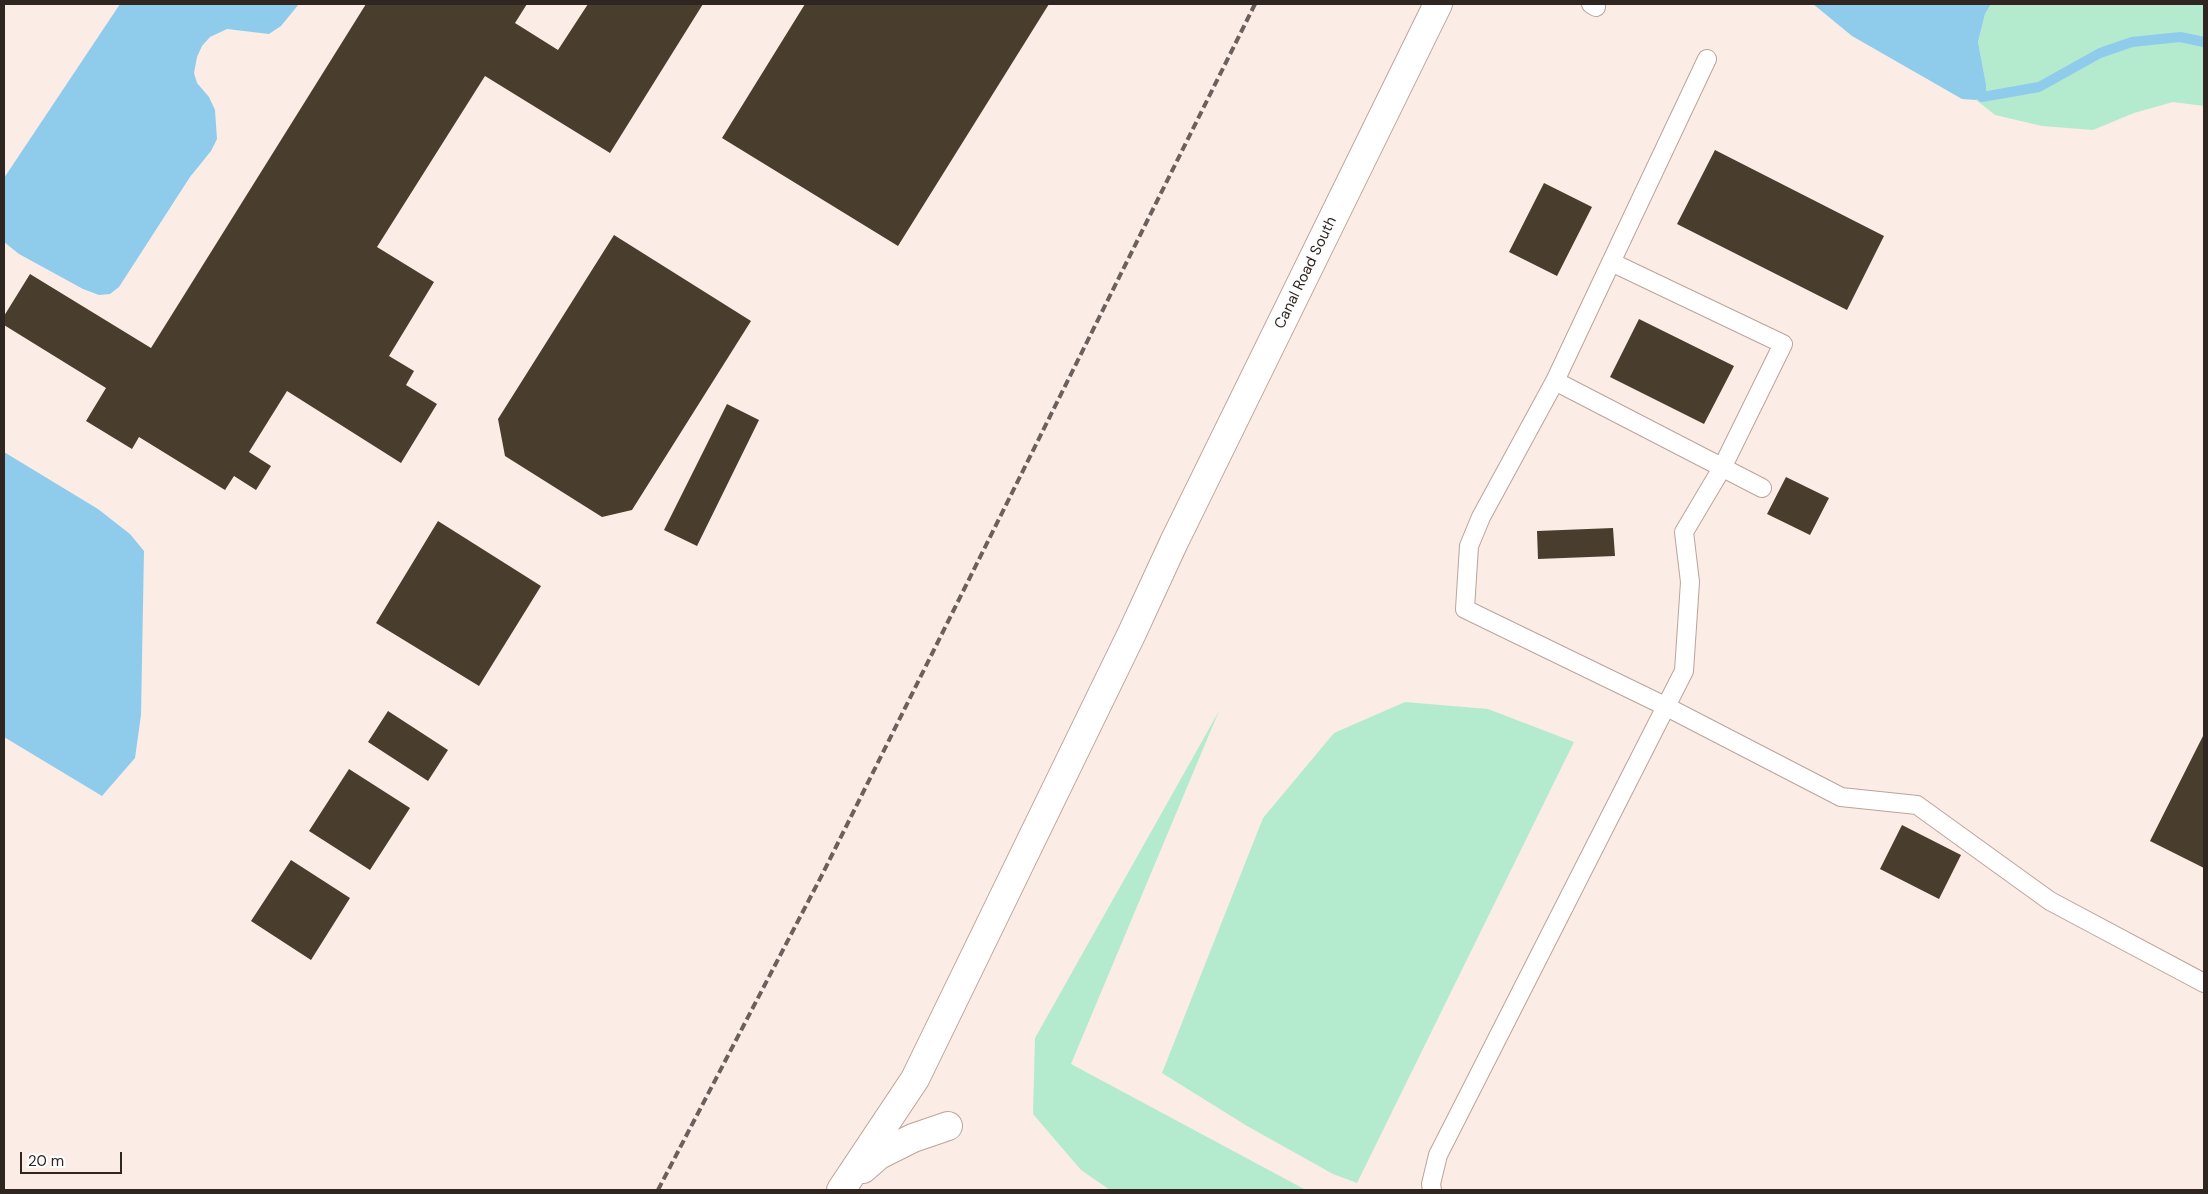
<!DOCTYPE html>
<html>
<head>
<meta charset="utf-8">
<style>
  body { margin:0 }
  #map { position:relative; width:2208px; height:1194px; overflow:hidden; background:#fcece6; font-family:"DM Sans",sans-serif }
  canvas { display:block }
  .frame { position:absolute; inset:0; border:5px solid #2f2622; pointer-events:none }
  .scale { position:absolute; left:20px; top:1152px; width:102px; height:22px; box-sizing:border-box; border:2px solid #2f2622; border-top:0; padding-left:6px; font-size:15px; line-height:18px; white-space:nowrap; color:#2f2622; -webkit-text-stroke:4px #fdfdfd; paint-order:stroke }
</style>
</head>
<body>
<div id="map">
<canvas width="2208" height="1194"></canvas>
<div class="frame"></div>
<div class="scale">20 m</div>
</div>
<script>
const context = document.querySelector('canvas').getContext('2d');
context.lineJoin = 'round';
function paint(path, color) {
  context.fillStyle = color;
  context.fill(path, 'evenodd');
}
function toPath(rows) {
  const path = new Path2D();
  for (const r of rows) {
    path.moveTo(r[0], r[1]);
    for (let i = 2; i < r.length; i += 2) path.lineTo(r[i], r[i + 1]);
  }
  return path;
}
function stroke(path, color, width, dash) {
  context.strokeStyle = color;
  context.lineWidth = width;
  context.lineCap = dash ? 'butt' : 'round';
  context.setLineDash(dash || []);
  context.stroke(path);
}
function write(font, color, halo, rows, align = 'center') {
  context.font = font + ' "DM Sans",sans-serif';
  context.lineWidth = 5;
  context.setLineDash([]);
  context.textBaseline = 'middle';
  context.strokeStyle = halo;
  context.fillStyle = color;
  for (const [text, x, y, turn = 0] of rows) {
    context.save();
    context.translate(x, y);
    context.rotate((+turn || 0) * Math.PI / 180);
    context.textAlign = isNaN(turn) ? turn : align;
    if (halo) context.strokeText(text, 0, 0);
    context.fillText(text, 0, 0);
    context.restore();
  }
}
paint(toPath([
  [1991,4,2204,4,2204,106,2173,102,2134,113,2093,130,2042,126,1995,115,1976,100,1982,97,1986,91,1986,84,1978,42,1985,14],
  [1405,702,1488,709,1574,742,1357,1183,1333,1174,1247,1126,1162,1073,1263,818,1334,733],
  [1219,711,1071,1064,1306,1190,1110,1190,1081,1170,1033,1114,1035,1038]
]), '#b4ebce');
paint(toPath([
  [120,4,299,4,281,26,269,34,227,29,210,37,202,46,197,57,194,73,197,83,209,97,215,110,217,139,211,151,190,177,119,287,110,294,99,295,83,289,19,254,4,242,4,178],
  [1813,4,1991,4,1985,14,1978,42,1986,84,1986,91,1982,97,1976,100,1962,99,1852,36],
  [4,452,98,509,130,534,144,551,141,715,135,758,102,796,4,737]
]), '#8fccec');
stroke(toPath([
  [1982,97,2039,87,2100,53,2132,42,2180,37,2204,42]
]), '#8fccec', 10);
paint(toPath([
  [366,4,527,4,515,23,558,50,588,4,703,4,610,153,485,76,377,247,434,282,389,356,414,371,406,385,437,404,401,463,287,391,249,452,271,466,256,490,234,476,225,490,139,437,132,449,86,421,106,388,4,325,4,316,30,274,151,348],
  [805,4,1049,4,898,246,722,138],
  [1715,150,1884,236,1847,310,1677,224],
  [1544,183,1592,207,1557,276,1509,252],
  [614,235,751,321,632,510,602,517,505,456,498,419],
  [1639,319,1734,366,1704,424,1610,377],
  [727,404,759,420,697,546,664,530],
  [1786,477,1829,498,1810,535,1767,514],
  [438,521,541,586,479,686,376,623],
  [1613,528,1615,556,1538,559,1537,531],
  [388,711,448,750,428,781,368,742],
  [2204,734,2204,868,2150,841],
  [349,769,410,808,370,870,309,831],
  [1902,825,1961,855,1939,899,1880,869],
  [291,860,350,898,311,960,251,921]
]), '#493e2d');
const lane = toPath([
  [1591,4,1596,7],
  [1707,59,1555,381,1481,517,1469,546,1465,609,1665,706,1841,797,1917,805,2050,901,2204,983],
  [1555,381,1762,488],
  [1432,1190,1431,1184,1438,1155,1684,671,1690,582,1684,532,1722,468,1783,344,1611,262]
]);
const street = toPath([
  [863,1169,879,1155,913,1138,948,1126],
  [841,1190,915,1079,1132,633,1174,542,1438,4]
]);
stroke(lane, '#bba49a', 20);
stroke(street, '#bba49a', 30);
stroke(lane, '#fff', 18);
stroke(street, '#fff', 28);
stroke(toPath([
  [658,1190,823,873,1255,4]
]), '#6b605c', 4, [8, 4]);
write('15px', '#2f2622', '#fdfdfd', [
  ["Canal Road South",1306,273,-64]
]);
</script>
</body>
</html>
